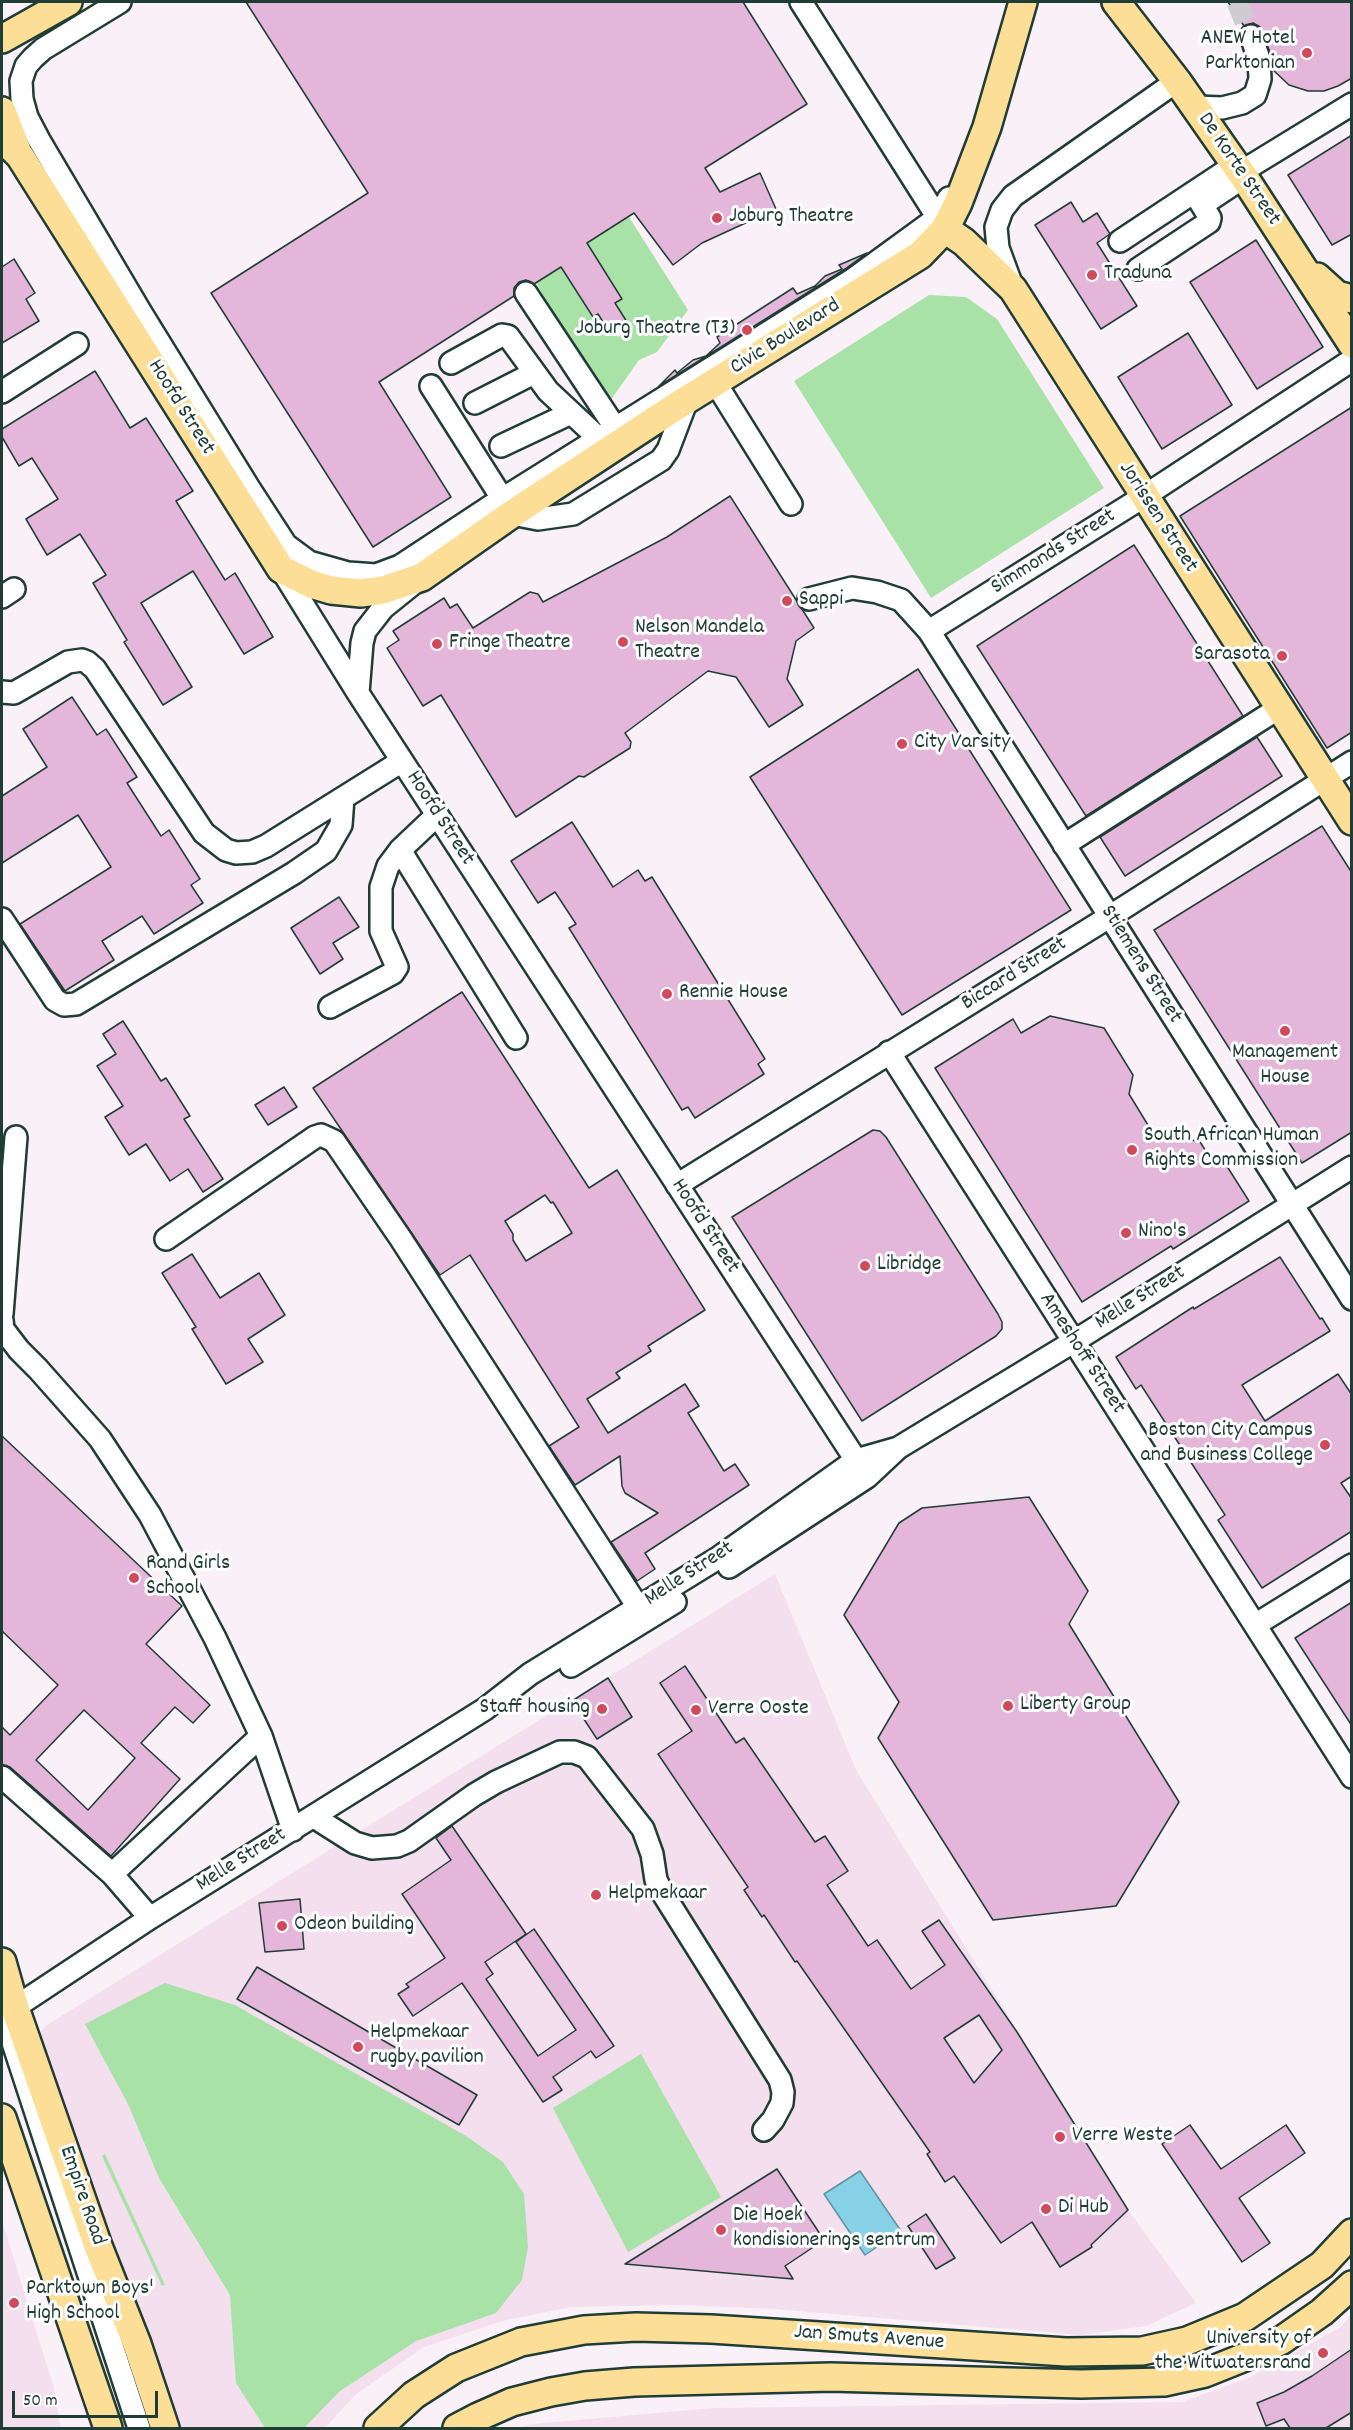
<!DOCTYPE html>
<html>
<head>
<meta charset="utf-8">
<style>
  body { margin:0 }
  #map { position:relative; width:1353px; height:2430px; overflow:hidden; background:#faf0f7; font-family:Dekko,sans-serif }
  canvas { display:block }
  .frame { position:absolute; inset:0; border:3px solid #1f3d34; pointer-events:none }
  .scale { position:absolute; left:12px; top:2391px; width:146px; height:27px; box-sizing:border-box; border:3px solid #1f3d34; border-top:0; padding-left:8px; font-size:18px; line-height:21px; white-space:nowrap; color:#1f3d34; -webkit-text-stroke:4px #fff; paint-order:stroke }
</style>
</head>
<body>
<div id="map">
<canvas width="1353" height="2430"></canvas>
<div class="frame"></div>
<div class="scale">50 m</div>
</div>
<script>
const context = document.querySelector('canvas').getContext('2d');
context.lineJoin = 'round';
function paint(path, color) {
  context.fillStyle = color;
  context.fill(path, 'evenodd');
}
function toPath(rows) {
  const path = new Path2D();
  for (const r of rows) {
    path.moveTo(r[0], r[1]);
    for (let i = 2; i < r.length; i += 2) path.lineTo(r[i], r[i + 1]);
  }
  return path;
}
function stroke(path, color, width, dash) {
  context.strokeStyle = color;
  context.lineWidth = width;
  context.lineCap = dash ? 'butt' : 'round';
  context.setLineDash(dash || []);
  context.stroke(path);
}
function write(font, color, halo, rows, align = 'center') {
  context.font = font + ' Dekko,sans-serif';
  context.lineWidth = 6;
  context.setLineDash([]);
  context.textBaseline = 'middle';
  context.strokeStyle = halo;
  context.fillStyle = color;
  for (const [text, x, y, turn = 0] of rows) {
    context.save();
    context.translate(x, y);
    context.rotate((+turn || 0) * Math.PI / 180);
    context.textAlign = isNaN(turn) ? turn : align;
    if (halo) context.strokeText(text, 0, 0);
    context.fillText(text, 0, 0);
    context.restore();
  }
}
paint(toPath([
  [775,1574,856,1770,1128,2210,1196,2303,1146,2326,1080,2335,774,2309,681,2305,572,2307,502,2321,424,2347,356,2394,325,2428,179,2428,153,2353,32,2041,47,2025],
  [2,2221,53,2385,61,2428,2,2428],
  [1351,2314,1351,2428,517,2428,533,2424,713,2408,1182,2402,1248,2378,1341,2327]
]), '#f3dfee');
paint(toPath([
  [629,217,688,310,657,352,639,360,608,404,536,283,561,267,592,317,597,314,609,333,614,331,618,337,627,331,624,324,627,322,616,304,623,299,587,244],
  [929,295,966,297,997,319,1104,488,931,598,794,381],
  [165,1983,235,2005,466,2136,503,2162,524,2194,528,2247,522,2280,496,2313,416,2341,340,2391,304,2428,265,2428,236,2383,230,2295,159,2178,128,2104,85,2024],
  [641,2054,721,2197,628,2252,553,2108],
  [105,2154,165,2285,162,2286,102,2156]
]), '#a8e2a7');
const water = toPath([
  [860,2171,901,2231,865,2255,824,2194,860,2171]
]);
paint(water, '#86d1e6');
stroke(water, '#5d969f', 1.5);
const building = toPath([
  [246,2,743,2,807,104,705,168,720,192,760,173,776,209,702,243,673,265,634,213,587,243,622,299,615,303,627,322,610,333,598,314,593,317,561,267,534,284,526,280,519,282,514,288,514,296,379,382,451,497,373,547,211,293,368,193,246,2],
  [1228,2,1352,2,1352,78,1338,86,1324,91,1308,91,1289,85,1272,69,1271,55,1260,27,1253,23,1244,26,1228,2],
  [1352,135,1352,234,1332,245,1288,175,1352,135],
  [1071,202,1083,222,1097,213,1110,234,1097,243,1137,306,1101,329,1035,225,1071,202],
  [1256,240,1323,347,1257,389,1190,282,1256,240],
  [867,253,845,269,659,386,675,370,677,373,693,360,706,356,720,343,717,337,793,288,797,294,815,286,825,276,842,269,839,265,867,253],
  [14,259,35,293,26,299,39,321,2,343,2,267,14,259],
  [1188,333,1232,405,1162,449,1118,377,1188,333],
  [95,371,130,428,146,418,193,491,176,501,225,580,235,573,273,637,244,654,193,571,141,603,192,687,163,705,124,642,127,640,93,583,106,575,80,534,47,555,26,519,58,499,32,458,19,466,2,437,2,429,95,371],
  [1352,407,1352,732,1327,748,1180,516,1352,407],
  [730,496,814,628,796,641,787,679,803,705,769,727,736,677,708,671,625,733,631,742,630,748,584,777,579,776,516,817,441,695,423,706,387,648,399,640,393,631,444,598,450,608,457,604,473,628,530,592,538,594,543,602,667,537,730,496],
  [1134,545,1243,716,1086,816,977,646,1134,545],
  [918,669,1071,910,902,1015,750,777,918,669],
  [72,697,97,735,106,729,137,777,127,783,161,836,169,830,200,879,191,885,203,903,154,934,142,916,102,941,114,960,65,991,20,924,111,867,78,815,2,863,2,796,47,767,23,729,72,697],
  [1257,737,1282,776,1125,876,1100,837,1257,737],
  [572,822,613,887,638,870,645,881,652,877,765,1059,758,1064,764,1074,695,1118,688,1107,682,1110,569,928,576,924,555,892,538,903,511,861,572,822],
  [1322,826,1352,873,1352,1132,1302,1163,1154,930,1322,826],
  [339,897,359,927,333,943,343,959,320,974,291,928,339,897],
  [462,992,589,1188,617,1170,705,1310,648,1346,651,1351,616,1373,620,1378,587,1399,608,1433,685,1384,699,1406,688,1413,724,1471,735,1464,749,1485,645,1553,655,1569,637,1581,611,1542,658,1513,625,1493,622,1486,620,1456,575,1485,549,1446,579,1427,470,1255,440,1275,313,1088,462,992],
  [545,1195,551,1203,553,1202,572,1233,526,1261,513,1240,513,1234,505,1221,545,1195],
  [1050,1016,1104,1028,1133,1075,1129,1094,1151,1130,1200,1142,1215,1165,1223,1160,1249,1201,1173,1249,1171,1246,1082,1302,935,1068,1013,1019,1021,1033,1050,1016],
  [123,1021,161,1081,166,1078,190,1116,184,1119,223,1179,203,1192,188,1169,170,1181,146,1144,129,1155,105,1117,123,1106,97,1066,116,1054,103,1034,123,1021],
  [284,1087,297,1107,268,1125,255,1105,284,1087],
  [873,1130,880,1131,886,1137,998,1314,1002,1322,1002,1329,996,1336,862,1421,732,1217,873,1130],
  [192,1254,220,1298,259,1273,285,1315,248,1339,263,1362,226,1384,192,1329,196,1327,162,1273,192,1254],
  [1280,1257,1320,1319,1322,1318,1330,1331,1242,1385,1265,1421,1338,1374,1352,1395,1352,1476,1341,1483,1352,1499,1352,1531,1262,1588,1218,1520,1225,1515,1141,1385,1136,1389,1116,1357,1193,1307,1194,1309,1280,1257],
  [2,1436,182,1606,146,1644,210,1705,193,1723,175,1707,141,1743,180,1779,111,1856,10,1767,2,1765,2,1727,10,1735,58,1685,2,1631,2,1436],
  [84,1710,135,1758,88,1810,36,1760,84,1710],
  [1029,1497,1088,1591,1069,1624,1179,1802,1116,1906,993,1920,878,1738,899,1702,844,1615,899,1523,922,1508,1029,1497],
  [1352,1602,1352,1726,1295,1638,1352,1602],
  [685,1666,736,1743,744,1738,815,1842,825,1836,848,1871,827,1885,868,1946,877,1940,911,1989,945,1965,922,1931,939,1920,1017,2032,1128,2210,1091,2245,1092,2247,1060,2267,1032,2222,1001,2243,954,2176,945,2182,927,2154,930,2152,797,1961,795,1962,764,1915,762,1917,744,1890,748,1887,658,1754,692,1731,660,1683,685,1666],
  [979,2015,1002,2050,974,2083,944,2038,979,2015],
  [608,1678,632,1717,597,1739,572,1701,608,1678],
  [452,1826,526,1934,485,1962,493,1974,486,1979,538,2056,576,2030,516,1942,534,1929,614,2046,596,2058,591,2051,553,2077,562,2090,543,2102,462,1983,413,2016,398,1994,409,1987,406,1984,445,1958,402,1894,451,1860,436,1838,452,1826],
  [300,1899,304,1949,265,1952,259,1903,300,1899],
  [257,1967,477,2095,459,2125,237,1999,257,1967],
  [1190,2125,1221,2169,1286,2125,1305,2153,1239,2198,1270,2243,1242,2262,1162,2144,1190,2125],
  [777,2169,824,2240,785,2266,793,2279,625,2264,777,2169],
  [926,2214,955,2258,936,2269,908,2226,926,2214],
  [1352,2349,1352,2412,1326,2428,1290,2428,1284,2419,1266,2426,1257,2403,1284,2392,1312,2376,1352,2349]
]);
paint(building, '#e4b6d9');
stroke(building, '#1f3d34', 1.5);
stroke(toPath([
  [1237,2,1251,36]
]), '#ceccd0', 21, [21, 10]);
const minor = toPath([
  [120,2,43,49,33,58,26,66,21,81,22,99,27,117,39,140,140,311,249,488,286,545,309,562,348,573,376,575,400,566,488,508,852,280,937,218,949,198],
  [801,2,943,226],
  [1196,107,1222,108,1242,103,1255,95,1260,79,1259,59,1251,36],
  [1241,172,1352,104],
  [1202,205,1244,177],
  [1120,241,1235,165],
  [1138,269,1209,222,1210,218,1194,192],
  [1012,286,998,248,996,227,1002,210,1013,196,1177,81],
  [526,293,622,438],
  [451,363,502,335,508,336,548,391,608,447],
  [715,382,791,504],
  [431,386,512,514,538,519,573,514,661,460,668,450,687,400],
  [2,392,77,344],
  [475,403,534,373],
  [501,446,571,413],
  [281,569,358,693,867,1477],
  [2,597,14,589],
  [809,599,852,588,877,592,901,600,929,631,1352,1299],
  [929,631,1143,497,1352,360],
  [2,692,14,693,68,662,82,660,87,662,95,669,204,833,226,850,236,853,252,852,266,846,402,761],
  [358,693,362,643,365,631,383,608,414,583],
  [1064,845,1279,708],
  [400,850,516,1038],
  [2,919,55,1000,64,1005,76,1004,294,873,326,851,341,825,343,798],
  [330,1007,393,973,397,967,381,931,381,887,388,866,400,850,437,815],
  [889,1052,1352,1777],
  [677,1185,1109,917,1352,762],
  [166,1239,315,1137,321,1135,334,1141,401,1239,638,1607],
  [2,1314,16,1137],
  [2,1320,3,1329,19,1350,38,1369,100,1439,150,1515,215,1638,261,1736,293,1830],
  [729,1567,867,1477,898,1448,1073,1342,1352,1167],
  [1255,1625,1352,1565],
  [571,1666,675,1602],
  [2,1777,112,1874,150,1918],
  [314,1817,355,1843,372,1848,397,1846,409,1841,474,1795,496,1782,560,1752,574,1752,587,1757,643,1829,652,1854,656,1880,662,1892,780,2080,783,2092,782,2103,773,2120,764,2130],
  [112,1874,261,1736],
  [2,2009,139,2428],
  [2,2016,150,1918,485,1709,530,1674,718,1558,856,1460,898,1448]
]);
const major = toPath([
  [1116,2,1177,81,1244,177,1352,344],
  [2,39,68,2],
  [2,111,18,153],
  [2,138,20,156,281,569,311,584,331,590,361,593,383,590,422,577,512,514,675,407,920,255,945,229,958,203,987,127,1023,2],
  [945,229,964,242,1013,289,1352,821],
  [1317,277,1337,295,1352,299],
  [2,1962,15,2008,98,2246,137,2344,165,2428],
  [2,2118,108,2428],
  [378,2428,414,2395,456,2368,521,2342,584,2330,636,2327,711,2329,1066,2352,1142,2351,1187,2341,1245,2317,1322,2265,1352,2233],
  [457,2428,478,2417,512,2402,551,2392,585,2386,634,2382,831,2377,1081,2384,1164,2382,1205,2373,1255,2353,1282,2340,1322,2312,1352,2285]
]);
stroke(minor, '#1f3d34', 26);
stroke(major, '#1f3d34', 32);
stroke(minor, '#fff', 21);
stroke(major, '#fdde96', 27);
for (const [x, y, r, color] of [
  [1307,53,6,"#d1495b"],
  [717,218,6,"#d1495b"],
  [1092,275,6,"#d1495b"],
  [747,330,6,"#d1495b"],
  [787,601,6,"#d1495b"],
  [623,642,6,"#d1495b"],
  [437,644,6,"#d1495b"],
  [1282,656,6,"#d1495b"],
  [902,744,6,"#d1495b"],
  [667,994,6,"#d1495b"],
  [1285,1031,6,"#d1495b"],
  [1132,1150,6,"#d1495b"],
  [1126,1233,6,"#d1495b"],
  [865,1266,6,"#d1495b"],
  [1325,1445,6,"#d1495b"],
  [134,1578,6,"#d1495b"],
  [1008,1706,6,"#d1495b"],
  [602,1709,6,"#d1495b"],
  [696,1710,6,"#d1495b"],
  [596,1895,6,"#d1495b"],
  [282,1926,6,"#d1495b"],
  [358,2047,6,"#d1495b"],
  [1060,2137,6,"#d1495b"],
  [1046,2209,6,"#d1495b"],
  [721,2230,6,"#d1495b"],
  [14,2303,6,"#d1495b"],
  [1323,2353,6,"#d1495b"]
]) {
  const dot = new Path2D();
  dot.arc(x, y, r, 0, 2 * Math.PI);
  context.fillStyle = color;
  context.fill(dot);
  stroke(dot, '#fff', 2);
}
write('22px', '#1f3d34', '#fff', [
  ["ANEW Hotel",1295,40,"right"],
  ["Parktonian",1295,65,"right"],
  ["Joburg Theatre",729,218],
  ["Traduna",1104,275],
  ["Joburg Theatre (T3)",735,330,"right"],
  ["Sappi",799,601],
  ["Nelson Mandela",635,629],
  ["Theatre",635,654],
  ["Fringe Theatre",449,644],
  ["Sarasota",1270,656,"right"],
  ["City Varsity",914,744],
  ["Rennie House",679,994],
  ["Management",1285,1054,"center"],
  ["House",1285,1079,"center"],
  ["South African Human",1144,1137],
  ["Rights Commission",1144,1162],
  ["Nino's",1138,1233],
  ["Libridge",877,1266],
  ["Boston City Campus",1313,1432,"right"],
  ["and Business College",1313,1457,"right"],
  ["Rand Girls",146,1565],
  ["School",146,1590],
  ["Liberty Group",1020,1706],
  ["Staff housing",590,1709,"right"],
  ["Verre Ooste",708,1710],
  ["Helpmekaar",608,1895],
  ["Odeon building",294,1926],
  ["Helpmekaar",370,2034],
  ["rugby pavilion",370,2059],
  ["Verre Weste",1072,2137],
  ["Di Hub",1058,2209],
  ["Die Hoek",733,2217],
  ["kondisionerings sentrum",733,2242],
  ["Parktown Boys'",26,2290],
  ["High School",26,2315],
  ["University of",1311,2340,"right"],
  ["the Witwatersrand",1311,2365,"right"]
], 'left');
write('22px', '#1f3d34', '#fff', [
  ["De Korte Street",1238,170,56],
  ["Civic Boulevard",786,338,-32],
  ["Hoofd Street",180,408,58],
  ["Jorissen Street",1157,518,57],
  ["Simmonds Street",1054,553,-32],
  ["Hoofd Street",439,819,57],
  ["Stiemens Street",1140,965,58],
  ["Biccard Street",1015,975,-32],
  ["Hoofd Street",704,1227,57],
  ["Melle Street",1141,1299,-32],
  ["Ameshoff Street",1081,1354,57],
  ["Melle Street",690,1575,-33],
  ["Melle Street",242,1861,-32],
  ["Empire Road",81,2196,71],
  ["Jan Smuts Avenue",869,2339,4]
]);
</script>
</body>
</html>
